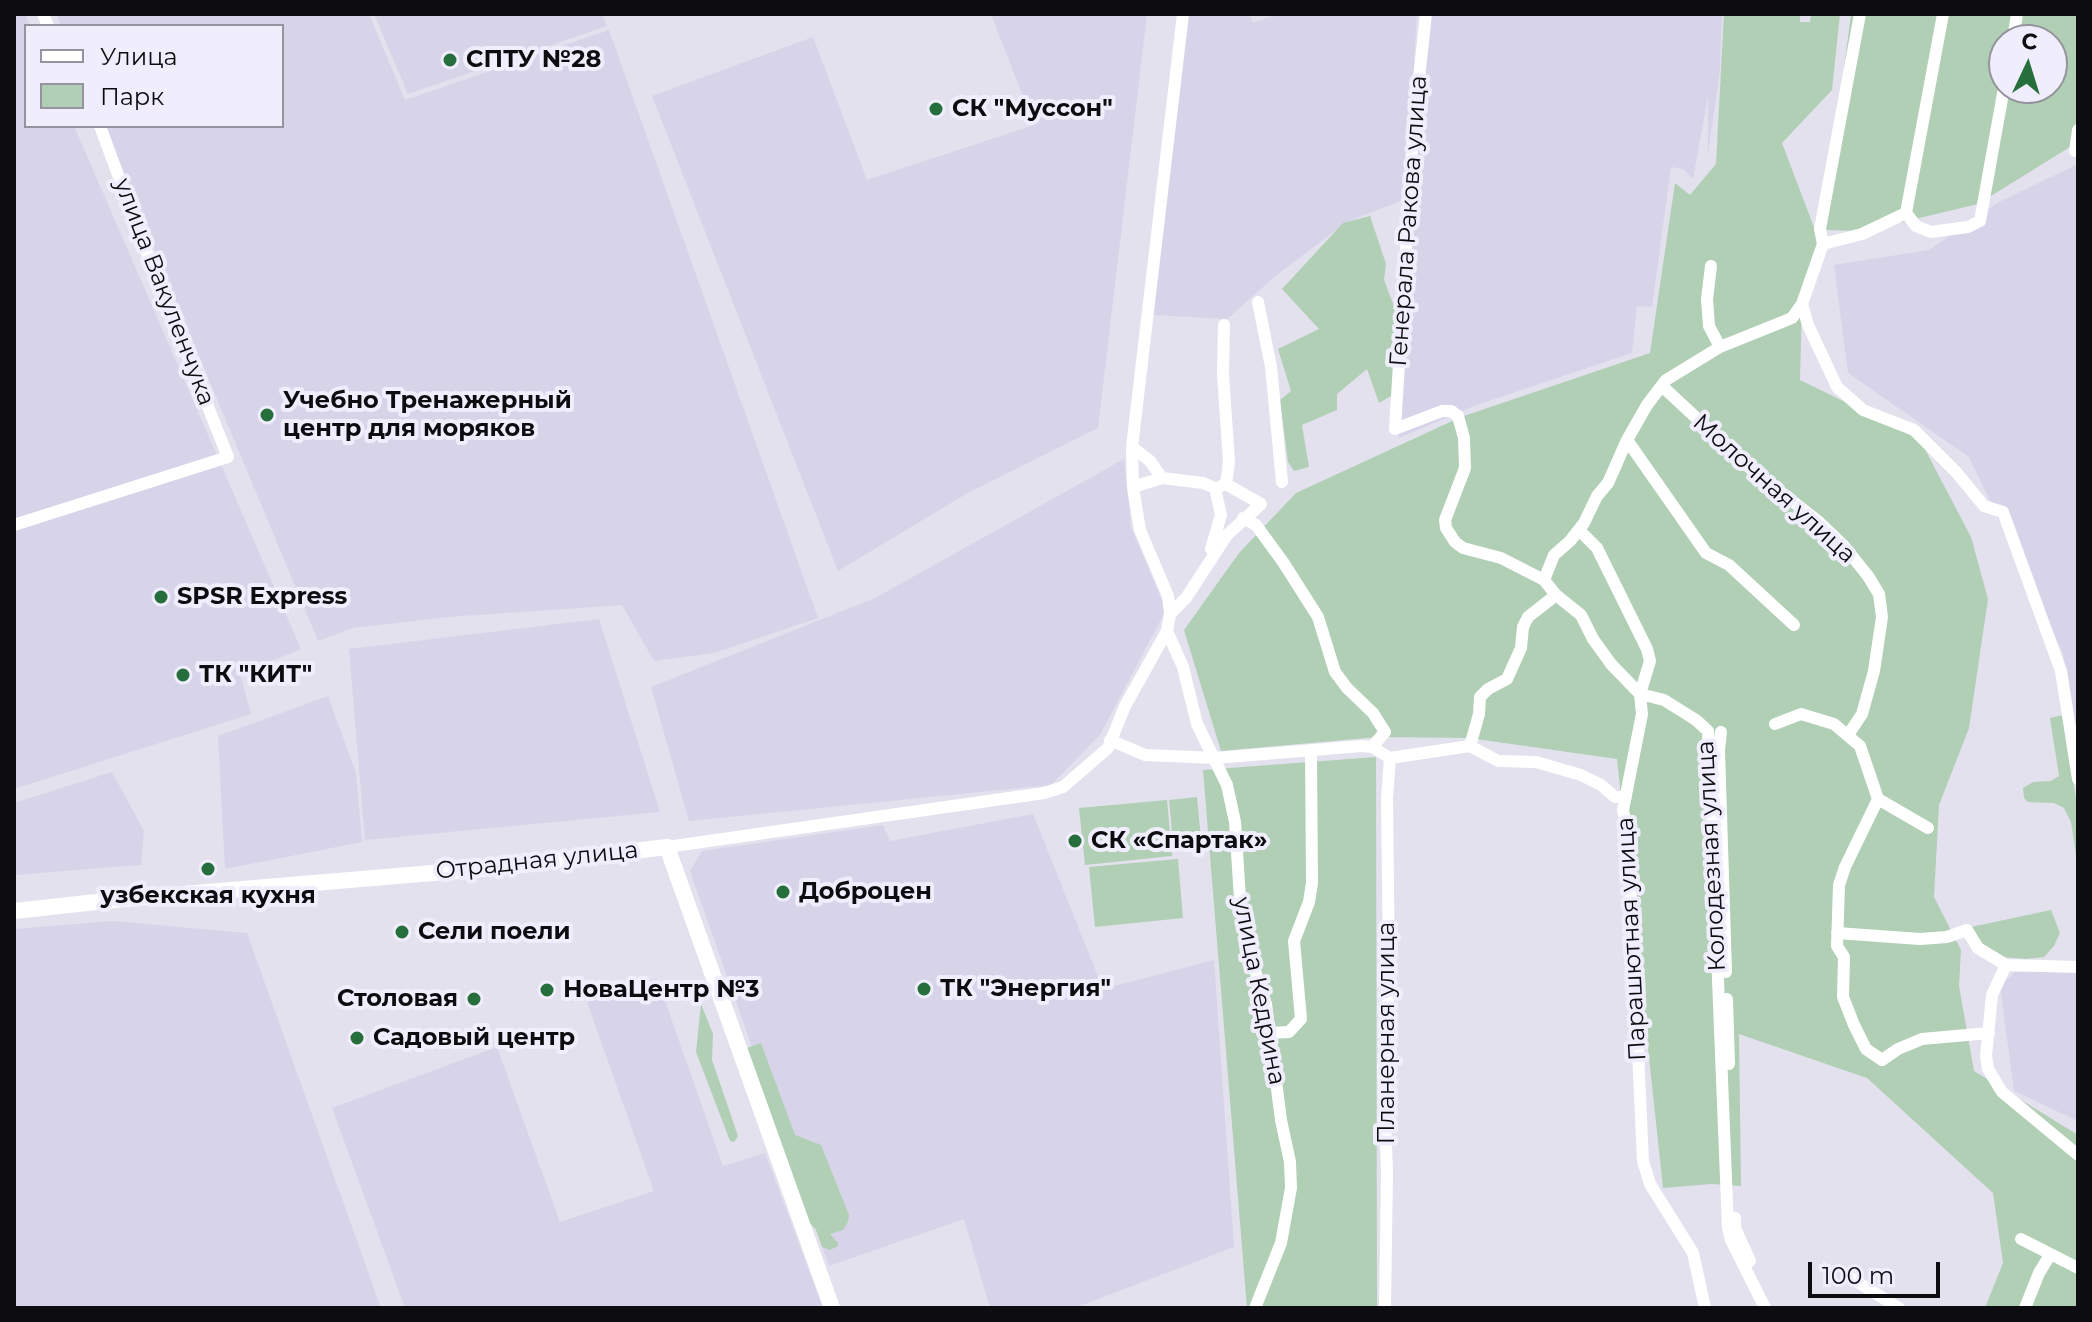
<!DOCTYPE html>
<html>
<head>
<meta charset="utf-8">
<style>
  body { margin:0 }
  #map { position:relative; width:2092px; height:1322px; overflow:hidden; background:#e3e1ee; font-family:Montserrat,sans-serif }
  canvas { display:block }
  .frame { position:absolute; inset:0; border:16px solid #0d0d11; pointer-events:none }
  .legend { position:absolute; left:24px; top:24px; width:260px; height:104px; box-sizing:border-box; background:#f0eefc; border:2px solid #95949e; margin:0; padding:10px 14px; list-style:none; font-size:24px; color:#0d0d11 }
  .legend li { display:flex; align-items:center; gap:16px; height:40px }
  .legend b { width:40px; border:2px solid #95949e }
  .north { position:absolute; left:1988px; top:24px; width:80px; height:80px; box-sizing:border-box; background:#f0eefc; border:2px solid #95949e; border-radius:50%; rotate:4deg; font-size:22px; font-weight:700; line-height:32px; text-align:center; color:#0d0d11 }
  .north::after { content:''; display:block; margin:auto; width:28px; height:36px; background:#266e3c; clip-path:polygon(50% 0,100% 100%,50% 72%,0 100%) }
  .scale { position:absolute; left:1808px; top:1262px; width:132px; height:36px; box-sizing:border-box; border:4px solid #0d0d11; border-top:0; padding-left:10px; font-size:24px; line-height:28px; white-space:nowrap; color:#0d0d11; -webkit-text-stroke:6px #f0eefc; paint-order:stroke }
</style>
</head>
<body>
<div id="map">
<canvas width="2092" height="1322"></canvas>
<div class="frame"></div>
<ul class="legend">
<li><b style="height:10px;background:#fff"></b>Улица</li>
<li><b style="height:22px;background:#b0cfb5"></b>Парк</li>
</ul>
<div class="north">С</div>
<div class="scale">100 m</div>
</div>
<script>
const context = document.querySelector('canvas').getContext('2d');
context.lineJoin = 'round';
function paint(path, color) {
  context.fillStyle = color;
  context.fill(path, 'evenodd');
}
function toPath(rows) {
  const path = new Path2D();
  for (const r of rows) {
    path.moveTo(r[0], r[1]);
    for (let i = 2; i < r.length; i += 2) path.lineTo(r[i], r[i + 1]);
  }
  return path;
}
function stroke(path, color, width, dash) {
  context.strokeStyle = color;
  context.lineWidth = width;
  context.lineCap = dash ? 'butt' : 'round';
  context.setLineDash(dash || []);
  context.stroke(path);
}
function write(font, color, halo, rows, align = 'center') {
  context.font = font + ' Montserrat,sans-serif';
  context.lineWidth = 8;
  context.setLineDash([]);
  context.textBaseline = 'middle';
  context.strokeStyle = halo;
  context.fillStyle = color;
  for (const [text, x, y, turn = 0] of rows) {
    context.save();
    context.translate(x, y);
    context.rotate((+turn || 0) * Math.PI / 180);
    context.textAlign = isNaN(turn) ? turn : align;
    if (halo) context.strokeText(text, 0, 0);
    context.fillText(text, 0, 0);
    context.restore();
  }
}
paint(toPath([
  [14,14,25,14,30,26,26,26,26,126,74,126,301,649,240,674,251,714,14,789],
  [56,14,369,14,405,100,609,30,818,618,714,653,654,661,622,605,448,617,353,628,318,641,103,126,282,126,282,26,61,26],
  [374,14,602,14,607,26,408,94],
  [991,14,1147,14,1098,428,966,494,838,571,652,96,813,37,867,180,1034,125],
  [1188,14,1249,14,1253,23,1277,14,1417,14,1406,199,1347,222,1279,273,1227,319,1151,315],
  [1429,14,1722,14,1720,70,1708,154,1708,96,1693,179,1683,169,1671,167,1652,307,1637,306,1632,353,1474,406,1399,438,1397,420,1414,149],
  [2078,164,2078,742,2063,653,1969,457,1848,373,1834,265,1929,250,1997,203],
  [1124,459,1131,527,1166,610,1100,735,1051,785,689,821,651,687,875,598],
  [599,619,660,812,365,840,349,649],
  [328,696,356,773,362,842,225,869,218,736],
  [112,772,144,831,141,865,14,875,14,803],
  [1033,814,1103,989,1214,960,1234,1247,1075,1308,990,1308,964,1219,829,1266,690,871,702,851,883,825,890,841],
  [112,921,247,933,381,1308,14,1308,14,929],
  [2078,971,2078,1121,2014,1091,2000,986,2015,972],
  [657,978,723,1166,765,1153,823,1308,405,1308,332,1108,497,1047,560,1222,654,1191,587,1002]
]), '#d7d4e9');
paint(toPath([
  [1724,14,1800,14,1800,22,1810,22,1811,14,1840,14,1832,90,1782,143,1820,243,1802,304,1800,380,1919,438,1971,537,1988,599,1969,728,1939,805,1934,897,1961,950,1959,986,1974,1071,2078,1135,2078,1308,1985,1308,2003,1263,1993,1193,1867,1078,1739,1034,1741,1186,1711,1184,1663,1188,1617,759,1469,738,1378,737,1221,751,1184,630,1239,553,1296,493,1461,417,1650,353,1675,183,1690,195,1716,164],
  [1851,14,2078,14,2078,142,1978,204,1865,231,1823,230],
  [2004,40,2052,40,2052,88,2004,88],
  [1370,216,1386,264,1384,280,1400,322,1396,393,1379,403,1367,369,1337,394,1337,410,1302,425,1309,467,1294,471,1288,462,1280,400,1291,391,1278,349,1319,329,1282,289,1343,223],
  [2063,715,2078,812,2078,868,2071,822,2064,808,2054,803,2028,802,2024,798,2023,788,2033,782,2051,781,2059,776,2050,718],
  [1376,757,1377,1308,1247,1308,1203,770],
  [1197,797,1202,849,1174,852,1169,800],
  [1167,800,1172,856,1085,865,1079,808],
  [1178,859,1183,918,1095,927,1089,867],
  [2051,910,2060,933,2054,946,2044,957,2026,959,2001,957,1987,950,1975,937,1971,927],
  [701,1004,713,1034,712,1060,738,1136,734,1142,730,1141,696,1052],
  [761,1043,795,1135,821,1145,849,1215,848,1222,843,1230,830,1234,838,1243,838,1246,830,1250,822,1247,816,1230,807,1220,744,1049]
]), '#b0cfb5');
stroke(toPath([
  [43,14,48,26],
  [1426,14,1413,134,1395,429,1442,411,1451,411,1458,416,1464,438,1465,468,1445,520,1446,528,1455,542,1463,548,1501,558,1544,580,1556,595,1581,615,1593,639,1611,664,1640,694,1664,700,1696,720,1708,731,1728,1228,1731,1240,1765,1308],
  [2013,40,2017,14],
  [2078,130,2075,151,2078,151],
  [1906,213,1943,14],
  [1823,244,1862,234,1906,213,1916,226,1931,232,1968,227,1980,221,2004,88],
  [1711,266,1707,299,1709,326,1720,347],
  [1258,302,1271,367,1282,482],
  [1802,304,1808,325,1837,387,1863,410,1914,430,1957,473,1984,506,2003,512,2061,671,2078,779],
  [1662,386,1750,468,1819,522,1843,545,1868,576,1879,594,1882,617,1874,671,1862,714,1848,735],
  [1627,440,1706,553,1729,565,1794,625],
  [1132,447,1150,461,1162,478,1203,483,1215,488,1221,515,1211,549],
  [1221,486,1226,484,1229,462,1223,374,1224,325],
  [1133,487,1162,478],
  [1243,518,1256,525,1283,562,1318,617,1335,672,1347,688,1373,713,1385,732,1372,747],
  [14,525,228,457,148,256,100,126],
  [1579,530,1597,548,1647,649,1650,661,1640,694,1642,714,1623,810,1628,833,1643,1161,1650,1184,1693,1253,1705,1308],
  [1544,580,1554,555,1570,541,1584,523,1597,496,1608,483,1627,440,1647,405,1666,380,1720,347,1792,318,1802,304,1823,244,1820,229,1860,14],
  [1170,614,1186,598,1227,535,1261,504,1226,484],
  [1167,631,1183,667,1197,724,1227,785,1235,822,1240,898,1247,946,1266,1004,1281,1120,1290,1162,1291,1188,1281,1243,1255,1308],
  [1775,724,1801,714,1834,724,1860,746,1878,799,1928,828],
  [1721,732,1719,750,1726,972],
  [1110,740,1145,755,1215,758,1362,746,1372,747,1390,758,1470,746,1498,761,1536,762,1581,775,1601,785,1615,797,1626,797],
  [1470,746,1479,714,1480,697,1488,689,1507,679,1521,648,1523,627,1528,617,1556,595],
  [1878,799,1845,867,1839,885,1837,946,1844,957,1843,997,1854,1025,1866,1049,1882,1060,1898,1049,1922,1039,1989,1033],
  [667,847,1044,793,1063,787,1108,748,1125,706,1167,631,1170,614,1168,596,1140,530,1133,487,1132,447,1183,14],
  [1837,933,1920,939,1947,937,1967,930,1978,948,2006,965,2078,967],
  [2006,965,1992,995,1986,1056,1988,1069,2002,1092,2078,1155],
  [1727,999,1729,1064],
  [1268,1033,1289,1032,1301,1019,1294,941,1309,902,1312,883,1311,750],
  [1735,1218,1735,1228,1750,1261],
  [2021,1239,2078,1268],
  [1848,1276,1899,1308],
  [1385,1308,1387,1172,1383,1068,1387,1029,1389,970,1387,798,1390,758],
  [2025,1308,2039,1273,2050,1255]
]), '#fff', 12);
stroke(toPath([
  [14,911,124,899,492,868,667,847,832,1308]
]), '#fff', 16);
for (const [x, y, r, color] of [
  [450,60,8,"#266e3c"],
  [936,109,8,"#266e3c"],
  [267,415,8,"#266e3c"],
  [161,597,8,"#266e3c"],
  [183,675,8,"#266e3c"],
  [1075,841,8,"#266e3c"],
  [208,869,8,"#266e3c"],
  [783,892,8,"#266e3c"],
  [402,932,8,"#266e3c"],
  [924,989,8,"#266e3c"],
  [547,990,8,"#266e3c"],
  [474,999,8,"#266e3c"],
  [357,1038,8,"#266e3c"]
]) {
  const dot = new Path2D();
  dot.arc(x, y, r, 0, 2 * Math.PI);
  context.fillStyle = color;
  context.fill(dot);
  stroke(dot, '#f0eefc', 3);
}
write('bold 24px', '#0d0d11', '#f0eefc', [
  ["СПТУ №28",466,60],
  ["СК \"Муссон\"",952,109],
  ["Учебно Тренажерный",283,401],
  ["центр для моряков",283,429],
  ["SPSR Express",177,597],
  ["ТК \"КИТ\"",199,675],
  ["СК «Спартак»",1091,841],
  ["Доброцен",799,892],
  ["узбекская кухня",208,896,"center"],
  ["Сели поели",418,932],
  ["ТК \"Энергия\"",940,989],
  ["НоваЦентр №3",563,990],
  ["Столовая",458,999,"right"],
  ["Садовый центр",373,1038]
], 'left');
write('24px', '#0d0d11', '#f0eefc', [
  ["Генерала Ракова улица",1409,221,-86],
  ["улица Вакуленчука",164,292,69],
  ["Молочная улица",1774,489,42],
  ["Колодезная улица",1712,856,-93],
  ["Отрадная улица",537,861,-6],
  ["Парашютная улица",1632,939,-93],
  ["улица Кедрина",1259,991,79],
  ["Планерная улица",1387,1033,-90]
]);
</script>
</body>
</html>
